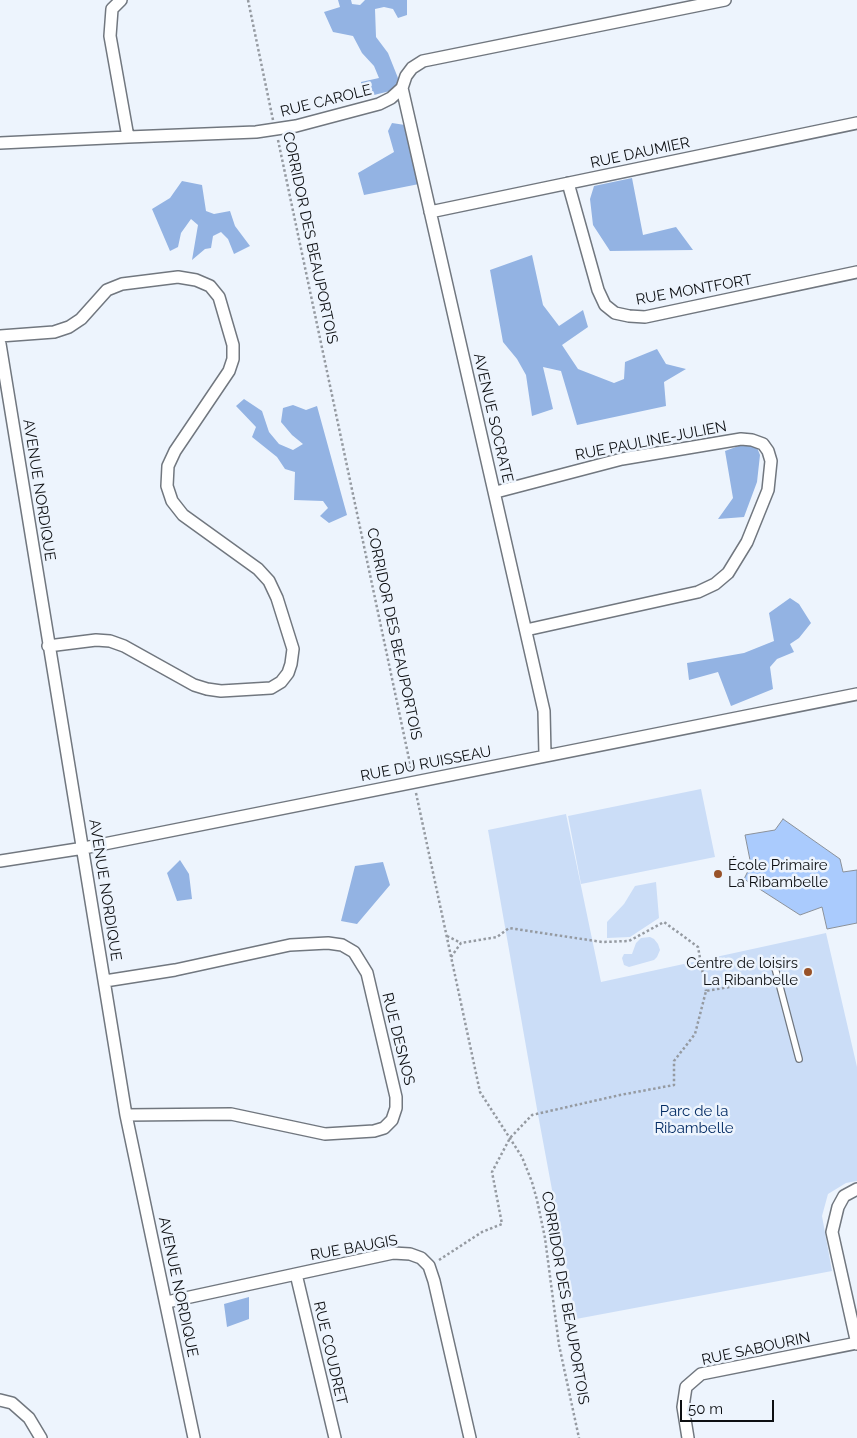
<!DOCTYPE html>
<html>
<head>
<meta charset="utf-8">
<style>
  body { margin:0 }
  #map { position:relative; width:857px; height:1438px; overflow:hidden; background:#edf4fd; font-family:Raleway,sans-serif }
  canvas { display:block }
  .scale { position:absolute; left:680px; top:1400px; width:94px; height:22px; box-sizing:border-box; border:2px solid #0d0f12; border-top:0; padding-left:6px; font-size:15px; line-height:18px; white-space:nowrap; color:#0d0f12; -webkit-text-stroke:4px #edf4fd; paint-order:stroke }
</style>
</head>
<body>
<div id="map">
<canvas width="857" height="1438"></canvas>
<div class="scale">50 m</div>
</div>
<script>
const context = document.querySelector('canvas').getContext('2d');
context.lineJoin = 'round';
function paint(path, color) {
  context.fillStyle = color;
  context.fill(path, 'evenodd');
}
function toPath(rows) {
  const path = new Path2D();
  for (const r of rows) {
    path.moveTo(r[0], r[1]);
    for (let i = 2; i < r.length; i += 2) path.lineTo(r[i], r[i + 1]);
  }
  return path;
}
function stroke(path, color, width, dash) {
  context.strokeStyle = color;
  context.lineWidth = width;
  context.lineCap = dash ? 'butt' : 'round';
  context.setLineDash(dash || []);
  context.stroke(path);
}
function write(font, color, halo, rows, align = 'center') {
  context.font = font + ' Raleway,sans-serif';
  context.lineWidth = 5;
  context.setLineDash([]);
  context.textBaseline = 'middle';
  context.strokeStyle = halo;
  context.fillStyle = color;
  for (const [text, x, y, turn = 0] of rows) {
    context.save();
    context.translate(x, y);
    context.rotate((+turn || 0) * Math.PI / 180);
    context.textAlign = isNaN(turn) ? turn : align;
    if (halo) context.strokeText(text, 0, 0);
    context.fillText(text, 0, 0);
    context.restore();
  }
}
paint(toPath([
  [701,789,715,857,581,884,568,816],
  [566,814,601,982,826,933,857,1067,857,1181,846,1183,828,1194,822,1216,832,1271,576,1319,537,1109,488,830],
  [656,882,659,918,630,937,607,938,607,922,624,904,635,886],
  [650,937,654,939,658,944,660,950,657,957,654,960,629,967,624,965,622,958,624,954,632,954,636,943,641,938]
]), '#cbddf7');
paint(toPath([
  [338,0,351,0,352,4,360,5,365,0,407,0,407,15,398,18,393,9,384,7,375,9,376,37,388,53,402,88,362,98,361,82,379,78,374,66,362,53,353,36,333,32,324,12,340,7],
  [392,123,405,125,419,184,364,195,358,173,394,152,388,131],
  [632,178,643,235,676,227,693,250,610,251,593,225,590,199,594,186],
  [182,181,202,185,206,211,214,214,230,211,235,226,250,246,234,254,228,239,221,232,213,236,211,248,205,249,192,260,198,225,191,219,181,233,178,247,170,251,152,209,170,198],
  [532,255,543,305,559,326,583,310,588,327,562,345,578,369,614,383,624,379,625,362,657,349,666,364,686,369,664,382,666,406,577,425,561,371,543,367,553,409,532,416,526,375,517,359,503,342,490,270],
  [244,399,262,411,269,432,279,444,293,450,303,444,292,435,281,422,283,408,293,405,306,410,317,406,347,515,329,523,320,516,328,508,323,501,294,500,295,472,285,469,277,457,252,437,256,427,236,406],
  [744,444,756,445,760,455,757,482,744,517,718,519,733,498,725,451],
  [790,598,799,604,811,623,799,638,790,644,794,652,777,659,770,667,773,689,731,706,718,672,689,680,687,663,744,653,774,641,769,613],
  [180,860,189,874,192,899,177,901,167,873],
  [383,862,390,885,357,924,341,921,355,866],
  [249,1297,249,1319,227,1327,224,1304]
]), '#93b3e3');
const building = toPath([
  [783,819,840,859,843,872,857,870,857,923,827,929,822,907,800,915,744,879,751,865,745,835,775,830,783,819]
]);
paint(building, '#aacbfd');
stroke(building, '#8b9199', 1);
const lane = toPath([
  [774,964,799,1059]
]);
const street = toPath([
  [121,0,112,9,110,36,128,137],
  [402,88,544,711,545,755],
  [0,143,128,137,256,132,296,126,379,104,391,98,402,88,406,76,412,68,423,61,725,0],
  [568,183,598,290,605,305,615,313,629,316,645,317,857,272],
  [430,212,857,123],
  [0,336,54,332,69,327,81,319,107,290,122,284,178,277,196,280,210,286,219,297,233,345,233,359,229,371,175,451,168,466,167,486,172,501,183,515,258,569,269,581,277,598,293,649,291,664,288,673,281,682,271,688,221,691,207,689,194,685,124,646,110,641,96,640,48,646],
  [0,344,126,1115,194,1438],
  [496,492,622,459,741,439,752,440,763,444,768,451,771,461,768,490,747,542,728,573,715,584,698,592,526,630],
  [0,861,84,848,857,694],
  [105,981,175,970,290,945,328,943,342,945,354,952,367,973,396,1097,396,1108,392,1120,384,1128,374,1131,325,1134,231,1114,126,1115],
  [857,1189,844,1196,838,1207,832,1232,857,1344],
  [296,1274,335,1438],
  [167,1302,393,1253,410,1254,421,1258,429,1266,434,1281,470,1438],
  [0,1400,12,1403,29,1418,41,1438],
  [688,1438,683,1407,686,1387,701,1374,857,1343]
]);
stroke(lane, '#71777f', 8);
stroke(street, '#71777f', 14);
stroke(toPath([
  [248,0,273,120],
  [278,140,412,773],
  [416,793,480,1092,522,1157,532,1182,537,1200,545,1238,559,1345,579,1438],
  [447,936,461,943],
  [451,957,461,943,497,937,509,928,602,942,629,941,664,922,698,947,706,991],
  [439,1260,482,1232,502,1224,492,1172,510,1138,532,1115,620,1095,674,1085,674,1061,695,1034,706,991,771,980]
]), '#959aa1', 2.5, [2.5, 2.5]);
stroke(lane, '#fff', 5.5);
stroke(street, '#fff', 11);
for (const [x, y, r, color] of [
  [718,874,5,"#985229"],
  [808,972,5,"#985229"]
]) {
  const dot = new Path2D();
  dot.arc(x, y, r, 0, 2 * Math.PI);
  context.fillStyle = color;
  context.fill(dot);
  stroke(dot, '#edf4fd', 2);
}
write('15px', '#0d0f12', '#edf4fd', [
  ["RUE CAROLE",326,101,-14],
  ["RUE DAUMIER",640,153,-12],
  ["CORRIDOR DES BEAUPORTOIS",310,238,78],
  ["RUE MONTFORT",694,290,-10],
  ["AVENUE SOCRATE",493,418,77],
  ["RUE PAULINE-JULIEN",651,441,-11],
  ["AVENUE NORDIQUE",39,490,81],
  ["CORRIDOR DES BEAUPORTOIS",394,634,78],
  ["RUE DU RUISSEAU",426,764,-11],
  ["AVENUE NORDIQUE",105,890,81],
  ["RUE DESNOS",398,1039,76],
  ["RUE BAUGIS",354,1248,-10],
  ["AVENUE NORDIQUE",178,1287,78],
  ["CORRIDOR DES BEAUPORTOIS",565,1298,80],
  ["RUE SABOURIN",756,1349,-12],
  ["RUE COUDRET",330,1353,77]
]);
write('15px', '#0d0f12', '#edf4fd', [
  ["École Primaire",728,865],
  ["La Ribambelle",728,882],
  ["Centre de loisirs",798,963,"right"],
  ["La Ribanbelle",798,980,"right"]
], 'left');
write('15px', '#052d65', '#edf4fd', [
  ["Parc de la",694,1111],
  ["Ribambelle",694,1128]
]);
</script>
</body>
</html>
